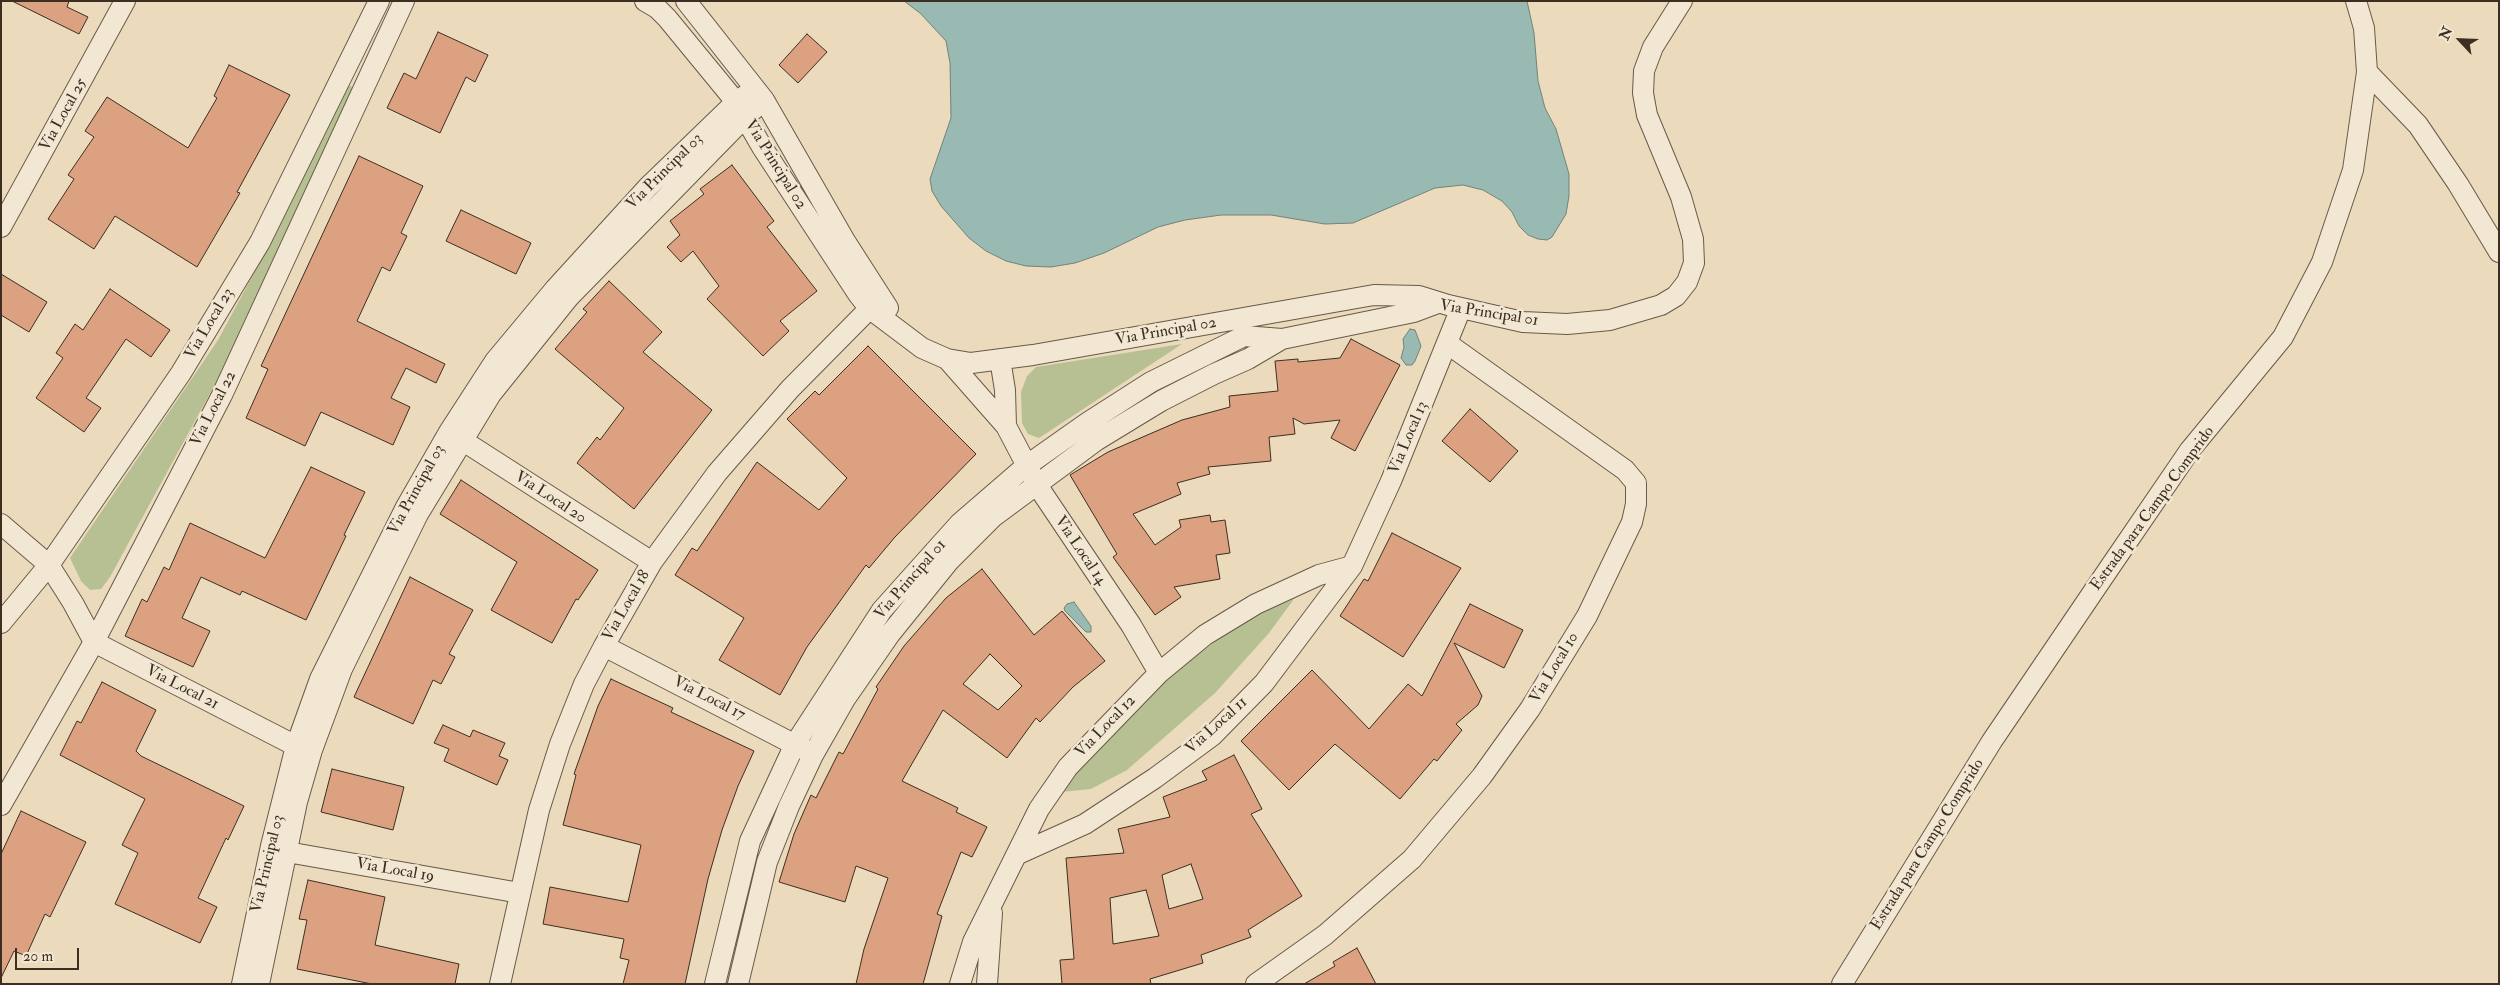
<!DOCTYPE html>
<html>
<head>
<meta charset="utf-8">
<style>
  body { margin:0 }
  #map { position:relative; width:2500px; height:985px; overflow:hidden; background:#ebdabc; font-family:"IM FELL Double Pica",serif }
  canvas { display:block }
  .frame { position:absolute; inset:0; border:2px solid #3c2f21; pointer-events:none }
  .north { position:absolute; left:2435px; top:15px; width:50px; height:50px; -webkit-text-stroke:4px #f2e7d3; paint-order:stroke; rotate:295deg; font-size:14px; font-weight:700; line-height:20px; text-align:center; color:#3c2f21 }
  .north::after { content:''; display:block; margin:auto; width:18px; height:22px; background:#3c2f21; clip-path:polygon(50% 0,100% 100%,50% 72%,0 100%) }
  .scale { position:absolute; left:15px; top:948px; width:64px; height:22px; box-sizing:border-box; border:2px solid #3c2f21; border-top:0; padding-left:6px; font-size:15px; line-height:18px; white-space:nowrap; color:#3c2f21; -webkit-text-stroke:4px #f2e7d3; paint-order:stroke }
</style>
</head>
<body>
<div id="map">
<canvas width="2500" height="985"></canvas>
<div class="frame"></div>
<div class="north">N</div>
<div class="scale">20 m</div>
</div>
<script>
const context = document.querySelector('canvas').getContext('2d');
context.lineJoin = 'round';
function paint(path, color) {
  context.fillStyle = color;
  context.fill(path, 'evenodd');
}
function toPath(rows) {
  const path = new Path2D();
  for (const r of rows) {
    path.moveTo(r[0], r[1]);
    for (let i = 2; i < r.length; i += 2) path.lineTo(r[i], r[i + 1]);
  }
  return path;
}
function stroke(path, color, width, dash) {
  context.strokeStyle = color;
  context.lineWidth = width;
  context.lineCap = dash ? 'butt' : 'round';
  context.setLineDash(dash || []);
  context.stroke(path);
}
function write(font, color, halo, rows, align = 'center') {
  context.font = font + ' "IM FELL Double Pica",serif';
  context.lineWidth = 5;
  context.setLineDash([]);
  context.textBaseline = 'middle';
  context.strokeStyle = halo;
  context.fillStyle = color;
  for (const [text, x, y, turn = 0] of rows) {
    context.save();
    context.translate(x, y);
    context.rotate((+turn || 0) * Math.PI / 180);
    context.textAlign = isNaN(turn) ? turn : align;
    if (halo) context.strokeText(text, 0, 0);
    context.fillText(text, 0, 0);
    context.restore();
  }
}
paint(toPath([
  [348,85,354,88,220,375,110,577,101,589,90,590,81,581,70,558,218,340,276,232],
  [1182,344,1039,438,1028,434,1022,423,1021,392,1027,376,1036,367],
  [1294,599,1269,633,1215,693,1127,770,1091,789,1061,792,1082,765,1160,683,1216,641,1260,613]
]), '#b6c092');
const water = toPath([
  [904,1,1527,1,1534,33,1538,81,1545,108,1556,129,1569,174,1569,196,1566,214,1552,237,1547,240,1538,239,1528,235,1519,226,1512,212,1502,201,1483,190,1463,185,1435,188,1353,223,1325,224,1271,215,1221,215,1185,220,1158,227,1104,253,1075,263,1051,267,1026,266,1006,261,986,251,969,238,941,206,932,191,930,179,951,118,950,63,946,41,920,13,904,1],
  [1410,329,1415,330,1421,346,1415,361,1412,365,1406,365,1401,358,1404,347,1403,339,1410,329],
  [1074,602,1091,626,1091,632,1086,632,1065,611,1064,608,1067,604,1074,602]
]);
paint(water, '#98bab2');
stroke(water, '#738278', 1);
const building = toPath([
  [12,1,69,1,67,7,88,17,79,34,12,1],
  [438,32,488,55,475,82,466,77,440,133,387,108,404,73,416,79,438,32],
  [807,34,827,52,798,83,779,65,807,34],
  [229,65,290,95,237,192,240,193,197,267,115,216,94,249,48,219,74,179,68,175,94,137,85,131,107,97,188,148,217,98,214,96,229,65],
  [359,156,423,186,401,233,407,236,390,271,382,267,357,321,445,364,436,383,406,368,391,398,410,407,393,445,321,412,305,446,246,418,268,369,261,366,359,156],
  [732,165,774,221,767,227,817,291,780,321,789,331,763,356,707,299,719,286,693,251,681,262,667,247,680,235,670,221,704,194,700,189,732,165],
  [461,210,531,243,516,274,446,241,461,210],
  [1,274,47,302,29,332,1,315,1,274],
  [609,281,662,332,643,352,712,410,634,509,577,463,597,437,600,440,624,408,555,349,587,312,583,309,609,281],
  [110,289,170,330,151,357,126,339,86,398,101,408,84,432,36,398,63,358,56,353,75,324,83,330,110,289],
  [1351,339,1400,365,1355,451,1331,438,1340,420,1304,424,1293,418,1295,434,1269,437,1271,461,1208,467,1210,474,1177,483,1181,494,1133,514,1155,545,1181,527,1179,520,1210,515,1211,522,1225,520,1230,553,1216,555,1220,579,1174,587,1181,597,1155,615,1113,557,1117,554,1070,475,1108,452,1182,420,1230,407,1229,396,1278,391,1275,361,1298,359,1298,362,1340,358,1351,339],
  [868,346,976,454,895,537,869,568,866,565,807,647,780,695,719,660,744,618,675,575,692,548,697,551,757,462,819,510,847,478,787,419,815,391,819,395,868,346],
  [1470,409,1518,451,1490,482,1442,441,1470,409],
  [311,467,365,492,344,535,346,536,306,620,242,591,240,595,201,577,182,618,210,631,193,667,125,636,142,599,147,602,164,567,169,570,190,523,265,558,311,467],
  [461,480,598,570,578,600,576,599,552,643,491,610,517,562,440,514,461,480],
  [1392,533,1461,568,1403,657,1340,616,1364,579,1368,581,1392,533],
  [982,569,1034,635,1062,611,1105,661,1073,687,1040,722,1036,718,1007,758,943,710,902,781,958,808,956,812,987,827,972,857,961,852,937,914,942,916,923,984,856,984,864,949,888,878,856,866,845,902,779,882,794,834,811,795,816,798,839,752,843,754,878,689,876,687,904,646,946,598,982,569],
  [990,654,1022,686,998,710,963,684,990,654],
  [410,577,473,610,449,654,455,657,441,684,433,680,413,724,354,697,410,577],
  [1470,604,1523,630,1504,668,1454,643,1482,696,1478,705,1456,724,1462,730,1437,761,1434,759,1400,799,1335,744,1289,790,1241,741,1312,670,1369,729,1408,684,1422,696,1470,604],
  [611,679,673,708,671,712,754,751,738,786,722,830,708,879,685,984,623,984,629,960,620,958,624,939,543,924,550,887,628,902,641,845,563,825,576,775,574,774,598,706,611,679],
  [102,682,156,710,136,751,141,756,244,806,228,840,226,838,198,898,217,907,200,943,115,904,138,853,122,845,145,799,60,755,77,721,81,723,102,682],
  [443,725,470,737,473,730,505,743,499,756,508,760,497,785,444,761,449,749,434,743,443,725],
  [1234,755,1262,809,1251,814,1302,896,1248,930,1251,937,1201,955,1203,963,1150,979,1151,984,1062,984,1060,960,1074,959,1066,858,1124,853,1118,829,1170,817,1163,797,1207,780,1202,771,1234,755],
  [1191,864,1203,899,1169,909,1162,875,1191,864],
  [1146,890,1159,936,1113,944,1110,898,1146,890],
  [332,769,404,787,393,830,321,812,332,769],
  [21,811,86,842,50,917,45,914,26,956,14,951,1,978,1,854,21,811],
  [308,880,385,897,375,945,459,964,455,984,372,984,297,969,307,920,299,919,308,880],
  [1357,948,1376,984,1304,984,1335,966,1333,962,1357,948]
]);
paint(building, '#dca180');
stroke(building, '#3c2f21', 1);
const street = toPath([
  [645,1,657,8,667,18,736,102,762,147,858,294,869,308,922,348,947,359,971,363,1033,355,1374,295,1419,296,1448,305,1523,322,1567,324,1610,320,1661,305,1676,296,1687,282,1694,263,1693,239,1681,197,1647,115,1643,93,1644,71,1653,47,1682,1],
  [686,1,764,100,845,241,888,308],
  [2367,72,2418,125,2458,184,2499,252],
  [1,227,125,1],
  [947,359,1006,426,1037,485,1131,625,1159,673],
  [1000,359,1005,390,1006,426],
  [454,435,652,562],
  [1,524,49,565,73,603,94,642,296,746,307,749],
  [1,623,49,565,181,373,260,242,379,1],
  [604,646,807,751],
  [1,805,94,642,222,395,404,1],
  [273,847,287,852,520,893],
  [1016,855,1085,824,1155,778,1212,736,1264,683,1352,566,1391,481,1461,308],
  [242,984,271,846,296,746,320,679,406,507,449,432,495,361,555,289,648,187,736,102,754,89],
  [259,984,297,802,312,750,342,669,418,514,491,394,569,297,745,117,764,100],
  [500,984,539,810,560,744,584,684,604,646,652,562,717,473,790,389,881,297],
  [715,984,750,841,795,744,882,610,960,523,1026,466,1087,423,1151,382,1244,336,1282,339,1414,312,1438,303],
  [738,984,767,862,789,806,813,755,845,699,890,634,949,561,993,517,1097,440,1161,401,1214,374,1248,359,1282,339],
  [960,984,973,942,1039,809,1068,767,1159,673,1205,635,1256,604,1319,575,1352,566],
  [987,984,992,913],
  [1256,984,1325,935,1412,859,1482,776,1530,709,1587,616,1632,522,1636,504,1636,483,1625,470,1448,344],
  [1842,984,1992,741,2110,567,2190,450,2283,337,2322,262,2353,170,2367,72,2364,28,2356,1]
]);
stroke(street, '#685a48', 22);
stroke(street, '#f2e7d3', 20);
write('16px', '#3c2f21', '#f2e7d3', [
  ["Via Local 25",64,115,-61],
  ["Via Principal 02",775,165,58],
  ["Via Principal 03",665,172,-45],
  ["Via Principal 01",1489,314,9],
  ["Via Local 23",210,324,-59],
  ["Via Principal 02",1166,332,-10],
  ["Via Local 22",214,409,-63],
  ["Via Local 13",1409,438,-67],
  ["Via Principal 03",417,490,-61],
  ["Via Local 20",550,498,33],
  ["Estrada para Campo Comprido",2153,509,-54],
  ["Via Local 14",1080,551,56],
  ["Via Principal 01",911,580,-49],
  ["Via Local 18",627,606,-60],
  ["Via Local 10",1555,668,-59],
  ["Via Local 21",182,688,27],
  ["Via Local 17",709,699,27],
  ["Via Local 11",1217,726,-42],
  ["Via Local 12",1106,727,-46],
  ["Estrada para Campo Comprido",1928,845,-58],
  ["Via Principal 03",268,864,-77],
  ["Via Local 19",395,871,10]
]);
</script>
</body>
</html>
